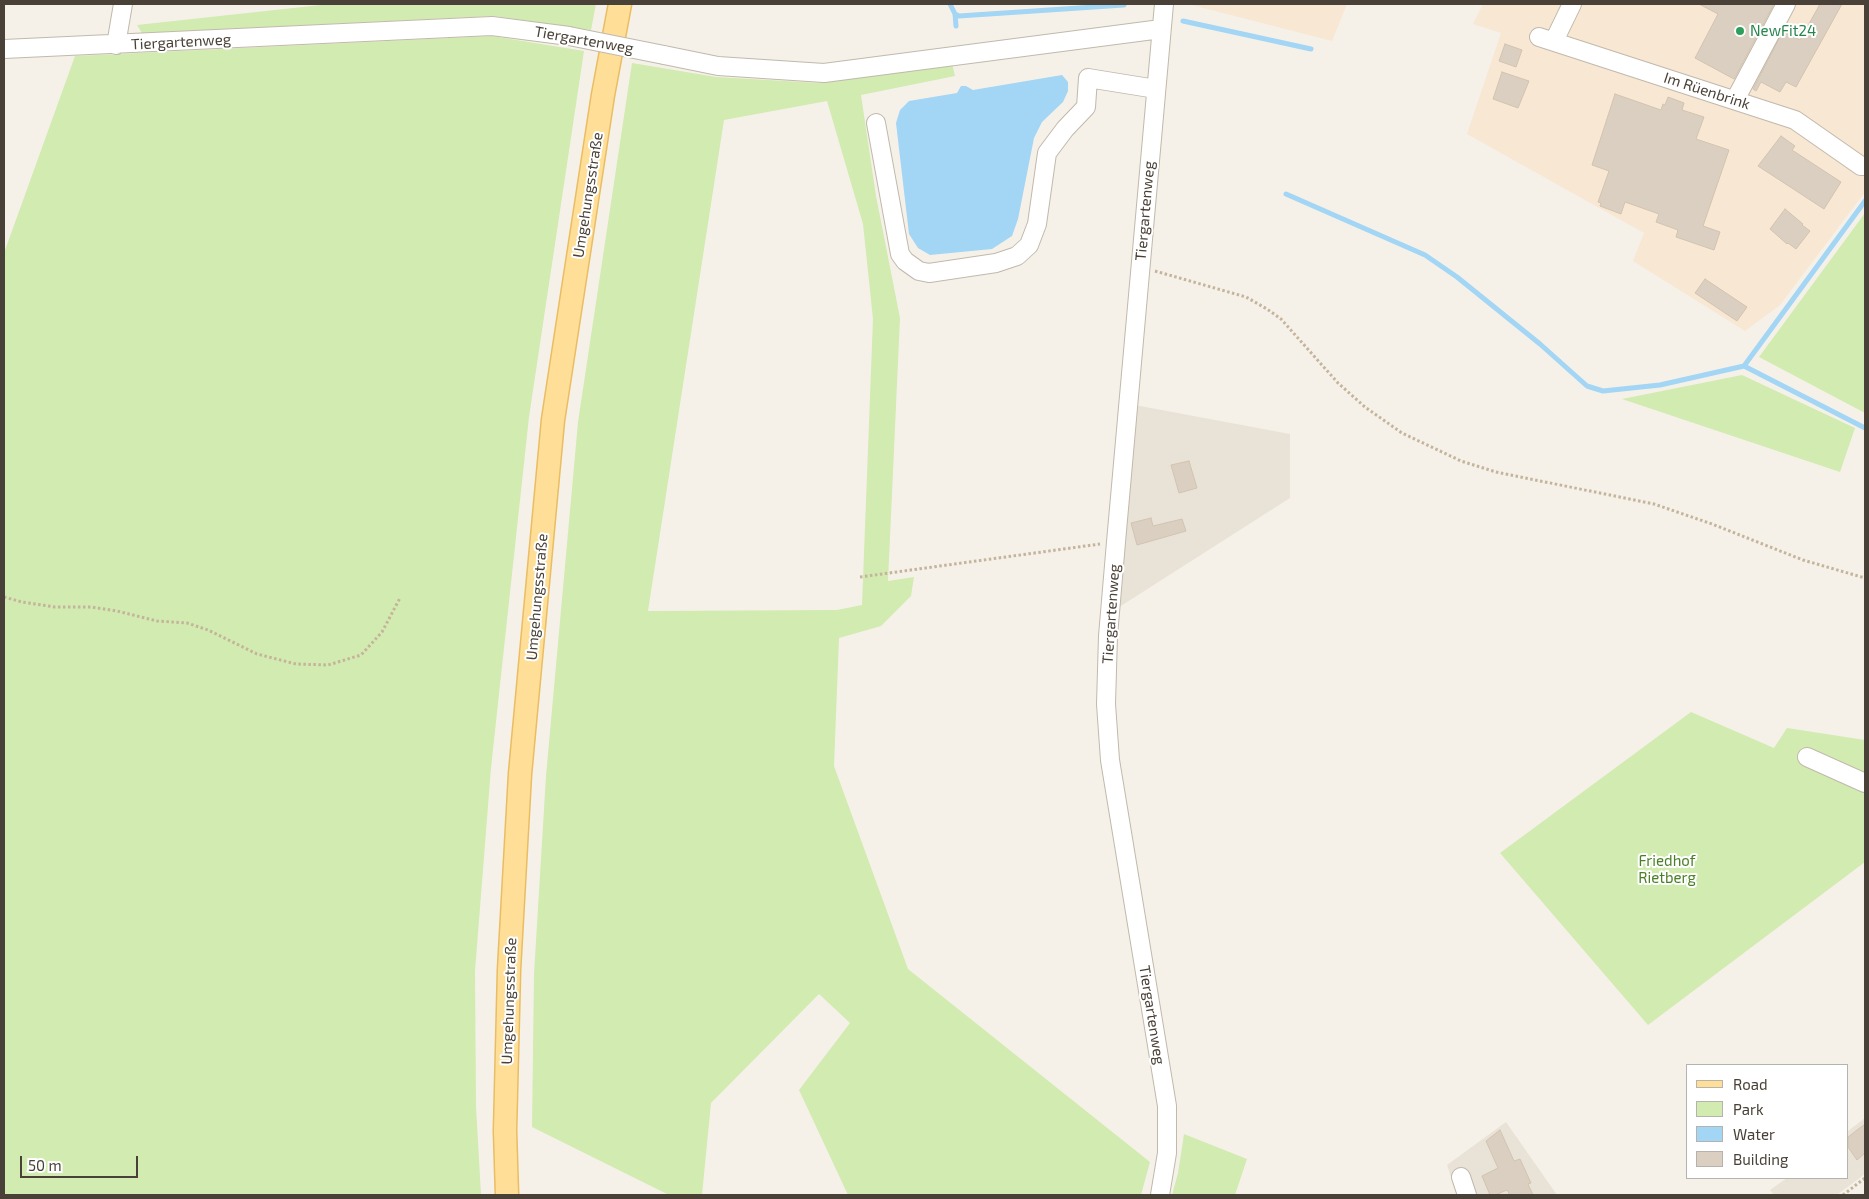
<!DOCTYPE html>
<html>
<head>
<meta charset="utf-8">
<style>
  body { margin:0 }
  #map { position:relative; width:1869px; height:1199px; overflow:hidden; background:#f5f1e9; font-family:"Exo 2",sans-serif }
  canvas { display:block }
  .frame { position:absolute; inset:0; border:5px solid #494137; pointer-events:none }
  .legend { position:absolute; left:1686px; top:1064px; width:162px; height:115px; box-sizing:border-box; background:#fff; border:1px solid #b6b3af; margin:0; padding:6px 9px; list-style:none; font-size:15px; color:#494137 }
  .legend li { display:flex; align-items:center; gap:10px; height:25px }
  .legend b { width:25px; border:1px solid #b6b3af }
  .scale { position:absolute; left:20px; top:1156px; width:118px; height:22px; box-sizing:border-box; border:2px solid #494137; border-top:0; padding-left:6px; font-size:15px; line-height:18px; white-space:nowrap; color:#494137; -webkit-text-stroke:4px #fff; paint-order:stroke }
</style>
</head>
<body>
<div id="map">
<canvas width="1869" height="1199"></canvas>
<div class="frame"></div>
<ul class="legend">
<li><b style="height:6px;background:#ffdf98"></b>Road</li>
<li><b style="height:14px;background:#d2ebb0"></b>Park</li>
<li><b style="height:14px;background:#a3d5f4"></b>Water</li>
<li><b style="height:14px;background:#dacfc1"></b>Building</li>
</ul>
<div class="scale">50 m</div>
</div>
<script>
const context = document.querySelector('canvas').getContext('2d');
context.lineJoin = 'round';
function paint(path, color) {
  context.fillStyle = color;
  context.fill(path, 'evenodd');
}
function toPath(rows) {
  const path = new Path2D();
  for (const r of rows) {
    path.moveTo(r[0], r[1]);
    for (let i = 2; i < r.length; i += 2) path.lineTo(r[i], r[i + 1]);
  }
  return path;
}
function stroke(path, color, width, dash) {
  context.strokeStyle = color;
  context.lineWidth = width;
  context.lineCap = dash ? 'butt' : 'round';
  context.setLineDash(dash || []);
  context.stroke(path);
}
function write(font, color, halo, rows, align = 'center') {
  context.font = font + ' "Exo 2",sans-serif';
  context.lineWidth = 4;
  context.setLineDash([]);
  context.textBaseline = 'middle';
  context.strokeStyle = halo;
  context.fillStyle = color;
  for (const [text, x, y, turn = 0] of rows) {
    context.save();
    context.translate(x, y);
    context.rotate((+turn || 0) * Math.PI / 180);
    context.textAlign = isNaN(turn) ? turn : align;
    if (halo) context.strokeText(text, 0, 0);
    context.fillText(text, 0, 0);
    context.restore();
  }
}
paint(toPath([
  [1135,405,1290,434,1290,498,1113,611],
  [1865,1118,1865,1174,1837,1195,1774,1195,1770,1190,1787,1178,1848,1178,1848,1131],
  [1506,1122,1557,1195,1457,1195,1447,1165]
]), '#e9e3d7');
paint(toPath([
  [1188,4,1347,4,1332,41],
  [1483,4,1865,4,1865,192,1780,305,1745,331,1633,261,1644,233,1467,134,1501,33,1473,24]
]), '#f7e7d3');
paint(toPath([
  [330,4,596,4,591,30,494,16,142,33,137,25],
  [492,36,584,51,529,417,491,768,475,971,476,1106,481,1195,4,1195,4,253,75,56],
  [632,63,716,77,820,83,952,63,955,76,861,95,876,196,900,318,888,581,914,577,911,596,881,626,839,638,834,766,908,969,1150,1162,1141,1195,848,1195,799,1090,850,1023,819,994,711,1103,702,1195,669,1195,532,1127,534,974,546,776,578,422],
  [827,101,863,224,873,319,862,605,837,610,648,611,724,120],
  [1865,213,1865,413,1759,357],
  [1742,375,1855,428,1840,472,1622,399],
  [1691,712,1774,748,1787,728,1865,740,1865,862,1648,1025,1500,853],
  [1184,1134,1247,1159,1235,1195,1172,1195,1178,1173]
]), '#d2ebb0');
paint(toPath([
  [1062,75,1068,82,1068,91,1063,102,1042,122,1034,138,1018,219,1012,236,992,249,930,255,918,248,909,234,896,123,900,110,909,101,957,93,961,86,966,86,973,90]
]), '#a3d5f4');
stroke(toPath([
  [950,4,955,14,959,16,1124,5],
  [955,14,956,26],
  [1183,21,1311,49],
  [1286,194,1425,255,1457,277,1540,344,1587,386,1603,391,1660,385,1744,366,1865,428],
  [1744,366,1865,201]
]), '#a3d5f4', 5);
const building = toPath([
  [1699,4,1774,4,1734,79,1695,58,1718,14,1699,4],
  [1820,4,1842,4,1796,87,1786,82,1780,92,1761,82,1756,91,1753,89,1783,31,1800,40,1820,4],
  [1505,44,1522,50,1516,67,1499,61,1505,44],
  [1502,72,1529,81,1518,108,1493,99,1502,72],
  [1615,94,1661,110,1663,104,1665,105,1668,97,1684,103,1682,110,1704,117,1696,139,1729,150,1703,226,1720,232,1714,250,1676,237,1678,230,1656,222,1659,214,1625,202,1621,214,1600,206,1601,203,1598,202,1609,171,1592,165,1615,94],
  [1781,136,1795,146,1792,150,1841,182,1824,209,1758,166,1781,136],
  [1785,209,1803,224,1802,225,1810,231,1796,249,1788,243,1787,244,1770,229,1785,209],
  [1705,279,1747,307,1737,321,1695,293,1705,279],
  [1189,461,1197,488,1179,493,1171,465,1189,461],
  [1151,518,1153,526,1182,519,1186,531,1137,545,1131,523,1151,518],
  [1865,1124,1865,1153,1857,1160,1848,1147,1848,1137,1865,1124],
  [1500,1130,1514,1161,1520,1159,1531,1183,1528,1184,1533,1195,1510,1195,1507,1190,1495,1195,1490,1195,1482,1176,1498,1168,1486,1141,1500,1130]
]);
paint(building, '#dacfc1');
stroke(building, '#d3c4b0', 1);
const minor = toPath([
  [1539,37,1795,120,1861,166,1865,166],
  [1554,41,1572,4],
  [116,45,123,4],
  [4,49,492,26,569,36],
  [664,55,718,66,824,73,1161,29],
  [1735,100,1786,4],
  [876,123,900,254,905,261,919,271,929,273,996,263,1017,256,1029,245,1037,224,1047,153,1065,129,1086,107,1088,78,1156,89],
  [1807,757,1865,783],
  [1461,1177,1467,1195],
  [1160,1195,1167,1153,1167,1106,1110,760,1106,704,1108,636,1116,542,1164,4]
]);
const major = toPath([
  [507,1195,505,1131,509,970,520,774,553,420,603,95,620,4]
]);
stroke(minor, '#c1b9ab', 20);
stroke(major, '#eabd62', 25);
stroke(toPath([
  [1155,271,1246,297,1267,309,1281,319,1338,383,1365,407,1402,433,1461,461,1496,472,1654,504,1712,524,1803,560,1865,578],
  [860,577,1100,544],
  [4,597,22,602,55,607,91,607,117,611,157,621,187,623,208,630,257,654,296,664,328,665,361,655,382,632,400,598],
  [1843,1195,1865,1178]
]), '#c4b49b', 3, [2.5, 2.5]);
stroke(minor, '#fff', 18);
stroke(major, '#ffdf98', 22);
const minorBridge = toPath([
  [569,36,664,55]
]);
stroke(minorBridge, '#c1b9ab', 20, []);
stroke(minorBridge, '#fff', 18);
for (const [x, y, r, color] of [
  [1740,31,5,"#2e9e5b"]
]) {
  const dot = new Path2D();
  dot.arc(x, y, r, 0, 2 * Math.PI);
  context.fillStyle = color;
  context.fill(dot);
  stroke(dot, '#fff', 2);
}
write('15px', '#27864d', '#fff', [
  ["NewFit24",1750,31]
], 'left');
write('15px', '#494137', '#fff', [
  ["Tiergartenweg",584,40,10],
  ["Tiergartenweg",181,42,-3],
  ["Im Rüenbrink",1707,91,18],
  ["Umgehungsstraße",588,195,-81],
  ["Tiergartenweg",1145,211,-85],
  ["Umgehungsstraße",537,597,-85],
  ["Tiergartenweg",1111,614,-86],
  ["Umgehungsstraße",509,1001,-88],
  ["Tiergartenweg",1152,1015,81]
]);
write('15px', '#4a7f26', '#fff', [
  ["Friedhof",1667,861],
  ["Rietberg",1667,878]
]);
</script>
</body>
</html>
